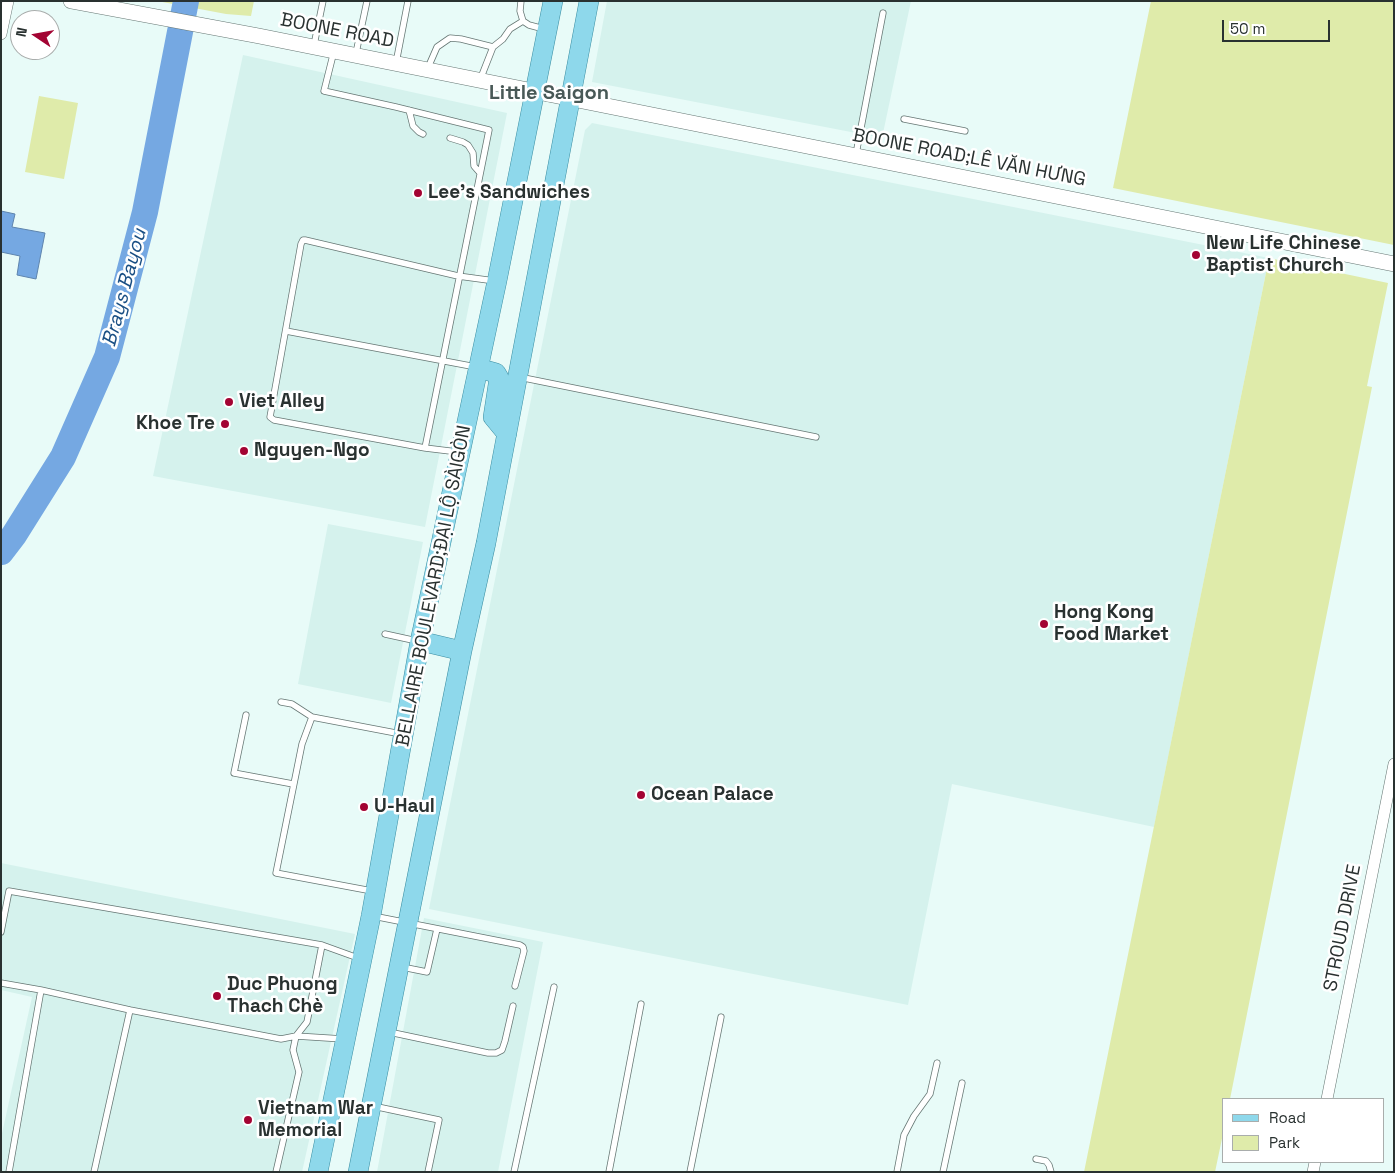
<!DOCTYPE html>
<html>
<head>
<meta charset="utf-8">
<style>
  body { margin:0 }
  #map { position:relative; width:1395px; height:1173px; overflow:hidden; background:#e8fbf8; font-family:"Space Grotesk",sans-serif }
  canvas { display:block }
  .frame { position:absolute; inset:0; border:2px solid #293130; pointer-events:none }
  .legend { position:absolute; left:1222px; top:1098px; width:162px; height:65px; box-sizing:border-box; background:#fff; border:1px solid #a9adac; margin:0; padding:6px 9px; list-style:none; font-size:15px; color:#293130 }
  .legend li { display:flex; align-items:center; gap:10px; height:25px }
  .legend b { width:25px; border:1px solid #a9adac }
  .north { position:absolute; left:10px; top:10px; width:50px; height:50px; box-sizing:border-box; background:#fff; border:1px solid #a9adac; border-radius:50%; rotate:282deg; font-size:14px; font-weight:700; line-height:20px; text-align:center; color:#293130 }
  .north::after { content:''; display:block; margin:auto; width:18px; height:22px; background:#a30433; clip-path:polygon(50% 0,100% 100%,50% 72%,0 100%) }
  .scale { position:absolute; left:1222px; top:20px; width:108px; height:22px; box-sizing:border-box; border:2px solid #293130; border-top:0; padding-left:6px; font-size:15px; line-height:18px; white-space:nowrap; color:#293130; -webkit-text-stroke:4px #fff; paint-order:stroke }
</style>
</head>
<body>
<div id="map">
<canvas width="1395" height="1173"></canvas>
<div class="frame"></div>
<ul class="legend">
<li><b style="height:6px;background:#8ed8eb"></b>Road</li>
<li><b style="height:14px;background:#dfebaa"></b>Park</li>
</ul>
<div class="north">N</div>
<div class="scale">50 m</div>
</div>
<script>
const context = document.querySelector('canvas').getContext('2d');
context.lineJoin = 'round';
function paint(path, color) {
  context.fillStyle = color;
  context.fill(path, 'evenodd');
}
function toPath(rows) {
  const path = new Path2D();
  for (const r of rows) {
    path.moveTo(r[0], r[1]);
    for (let i = 2; i < r.length; i += 2) path.lineTo(r[i], r[i + 1]);
  }
  return path;
}
function stroke(path, color, width, dash) {
  context.strokeStyle = color;
  context.lineWidth = width;
  context.lineCap = dash ? 'butt' : 'round';
  context.setLineDash(dash || []);
  context.stroke(path);
}
function write(font, color, halo, rows, align = 'center') {
  context.font = font + ' "Space Grotesk",sans-serif';
  context.lineWidth = 5;
  context.setLineDash([]);
  context.textBaseline = 'middle';
  context.strokeStyle = halo;
  context.fillStyle = color;
  for (const [text, x, y, turn = 0] of rows) {
    context.save();
    context.translate(x, y);
    context.rotate((+turn || 0) * Math.PI / 180);
    context.textAlign = isNaN(turn) ? turn : align;
    if (halo) context.strokeText(text, 0, 0);
    context.fillText(text, 0, 0);
    context.restore();
  }
}
paint(toPath([
  [607,1,911,1,882,138,592,82],
  [243,55,507,113,425,527,153,476],
  [592,123,1269,258,1154,827,952,784,908,1005,429,909,585,130],
  [328,524,423,542,391,703,298,684],
  [1,863,355,934,302,1172,1,1172,1,1138,32,997,1,990],
  [424,918,543,942,498,1172,377,1172]
]), '#d5f2ed');
paint(toPath([
  [157,1,254,1,251,16,226,14],
  [1151,1,1394,1,1394,245,1113,188],
  [39,96,78,103,64,179,25,172],
  [1269,258,1388,283,1367,386,1372,387,1230,1099,1224,1099,1224,1129,1215,1172,1084,1172]
]), '#dfebaa');
const water = toPath([
  [1,211,15,214,12,227,45,233,36,279,17,275,20,256,1,252,1,211]
]);
paint(water, '#75a8e2');
stroke(water, '#5e84ad', 1);
stroke(toPath([
  [1,552,14,535,63,457,107,357,145,212,186,1]
]), '#75a8e2', 26);
const service = toPath([
  [521,1,520,11,523,21,529,25,544,29],
  [314,45,323,1],
  [334,51,324,91,396,107,489,130,425,448],
  [356,53,367,1],
  [396,63,408,1],
  [427,70,437,47,450,38,461,39,493,47],
  [480,80,493,47,503,39,510,29,523,21],
  [409,110,413,126,419,132,423,134],
  [904,119,965,131],
  [450,138,463,142,468,145,473,153,474,166,480,173],
  [856,154,883,13],
  [286,331,476,367],
  [519,377,816,437],
  [458,452,425,448,274,420,270,417,301,244,303,240,305,240,458,276,495,281],
  [385,634,417,641],
  [281,702,292,704,312,717],
  [246,715,234,773,293,784],
  [372,891,276,873,302,744,312,717,401,734],
  [373,916,520,945,523,947,524,951,515,986],
  [1,932,9,891,322,945,358,958],
  [402,967,427,972,437,929],
  [1,983,41,990],
  [389,1032,488,1053,496,1053,502,1050,505,1041,513,1006],
  [373,1106,439,1120,428,1172],
  [1036,1159,1046,1161,1049,1165,1051,1172],
  [9,1172,41,990,130,1010],
  [94,1172,130,1010,281,1039,296,1036,343,1039],
  [276,1172,299,1072,293,1050,296,1036,307,1022,322,945],
  [514,1172,554,987],
  [609,1172,641,1004],
  [690,1172,721,1017],
  [897,1172,904,1135,914,1116,930,1094,937,1063],
  [943,1172,962,1083]
]);
const minor = toPath([
  [1,34,8,1],
  [1327,1099,1394,764],
  [1313,1172,1315,1162]
]);
const tertiary = toPath([
  [71,1,259,36,1394,264]
]);
const primary = toPath([
  [478,368,496,373,499,378,493,417,507,434],
  [420,641,462,651],
  [318,1172,371,916,420,641,497,281,553,1],
  [358,1172,462,651,486,543,589,1]
]);
stroke(service, '#667774', 7);
stroke(minor, '#667774', 12);
stroke(tertiary, '#667774', 16);
stroke(primary, '#3a8da1', 20);
stroke(service, '#fff', 5.5);
stroke(minor, '#fff', 11);
stroke(tertiary, '#fff', 15);
stroke(primary, '#8ed8eb', 19);
for (const [x, y, r, color] of [
  [418,193,5,"#a30433"],
  [1196,255,5,"#a30433"],
  [229,402,5,"#a30433"],
  [225,424,5,"#a30433"],
  [244,451,5,"#a30433"],
  [1044,624,5,"#a30433"],
  [641,795,5,"#a30433"],
  [364,807,5,"#a30433"],
  [217,996,5,"#a30433"],
  [248,1120,5,"#a30433"]
]) {
  const dot = new Path2D();
  dot.arc(x, y, r, 0, 2 * Math.PI);
  context.fillStyle = color;
  context.fill(dot);
  stroke(dot, '#fff', 2);
}
write('19px', '#293130', '#fff', [
  ["BOONE ROAD",337,31,11],
  ["BOONE ROAD;LÊ VĂN HƯNG",969,158,11],
  ["BELLAIRE BOULEVARD;ĐẠI LỘ SÀIGÒN",434,586,-79],
  ["STROUD DRIVE",1343,928,-79]
]);
write('bold 19px', '#293130', '#fff', [
  ["Lee's Sandwiches",428,193],
  ["New Life Chinese",1206,244],
  ["Baptist Church",1206,266],
  ["Viet Alley",239,402],
  ["Khoe Tre",215,424,"right"],
  ["Nguyen-Ngo",254,451],
  ["Hong Kong",1054,613],
  ["Food Market",1054,635],
  ["Ocean Palace",651,795],
  ["U-Haul",374,807],
  ["Duc Phuong",227,985],
  ["Thach Chè",227,1007],
  ["Vietnam War",258,1109],
  ["Memorial",258,1131]
], 'left');
write('bold 20px', '#495957', '#fff', [
  ["Little Saigon",549,94]
]);
write('italic 20px', '#1a4f84', '#fff', [
  ["Brays Bayou",125,288,-75]
]);
</script>
</body>
</html>
